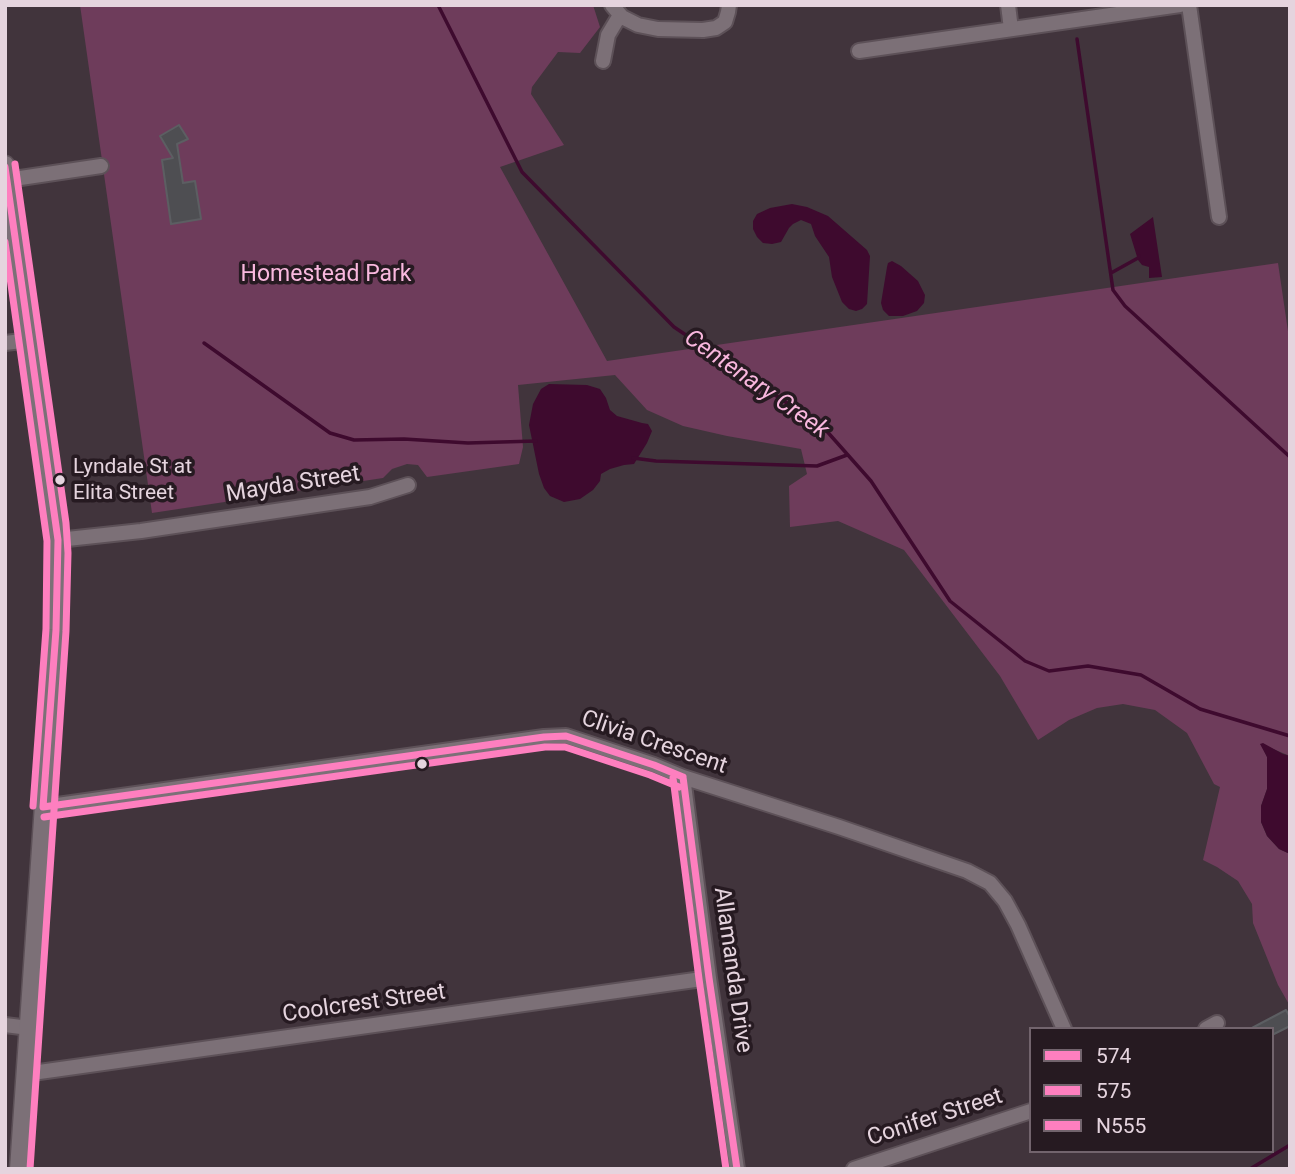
<!DOCTYPE html>
<html>
<head>
<meta charset="utf-8">
<style>
  body { margin:0 }
  #map { position:relative; width:1295px; height:1174px; overflow:hidden; background:#41343c; font-family:Roboto,sans-serif }
  canvas { display:block }
  .frame { position:absolute; inset:0; border:7px solid #e5d4de; pointer-events:none }
  .legend { position:absolute; left:1029px; top:1027px; width:245px; height:126px; box-sizing:border-box; background:#261a21; border:2px solid #72646d; margin:0; padding:9px 12px; list-style:none; font-size:21px; color:#e5d4de }
  .legend li { display:flex; align-items:center; gap:14px; height:35px }
  .legend b { width:35px; border:2px solid #72646d }
</style>
</head>
<body>
<div id="map">
<canvas width="1295" height="1174"></canvas>
<div class="frame"></div>
<ul class="legend">
<li><b style="height:9px;background:#fe7fbf"></b>574</li>
<li><b style="height:9px;background:#fe7fbf"></b>575</li>
<li><b style="height:9px;background:#fe7fbf"></b>N555</li>
</ul>
</div>
<script>
const context = document.querySelector('canvas').getContext('2d');
context.lineJoin = 'round';
function paint(path, color) {
  context.fillStyle = color;
  context.fill(path, 'evenodd');
}
function toPath(rows) {
  const path = new Path2D();
  for (const r of rows) {
    path.moveTo(r[0], r[1]);
    for (let i = 2; i < r.length; i += 2) path.lineTo(r[i], r[i + 1]);
  }
  return path;
}
function stroke(path, color, width, dash) {
  context.strokeStyle = color;
  context.lineWidth = width;
  context.lineCap = dash ? 'butt' : 'round';
  context.setLineDash(dash || []);
  context.stroke(path);
}
function write(font, color, halo, rows, align = 'center') {
  context.font = font + ' Roboto,sans-serif';
  context.lineWidth = 7;
  context.setLineDash([]);
  context.textBaseline = 'middle';
  context.strokeStyle = halo;
  context.fillStyle = color;
  for (const [text, x, y, turn = 0] of rows) {
    context.save();
    context.translate(x, y);
    context.rotate((+turn || 0) * Math.PI / 180);
    context.textAlign = isNaN(turn) ? turn : align;
    if (halo) context.strokeText(text, 0, 0);
    context.fillText(text, 0, 0);
    context.restore();
  }
}
paint(toPath([
  [80,5,593,5,600,27,580,53,558,52,532,87,531,94,564,145,500,167,607,361,1278,263,1290,345,1290,756,1261,744,1267,757,1267,789,1261,806,1261,822,1267,836,1279,849,1290,854,1290,1006,1278,985,1253,923,1252,904,1238,881,1217,867,1203,860,1220,787,1214,784,1187,733,1155,710,1123,704,1097,708,1069,720,1038,740,1000,676,904,550,838,521,790,527,789,486,807,474,801,449,727,436,683,426,647,410,615,375,518,385,523,447,519,464,427,477,418,465,407,464,392,469,383,478,152,513]
]), '#6e3c5b');
paint(toPath([
  [792,204,807,207,828,216,867,250,870,256,867,304,862,309,856,311,849,309,842,302,832,277,829,257,815,236,811,224,801,220,793,224,789,228,781,242,772,244,763,243,757,237,753,229,753,221,757,214,770,208],
  [1153,217,1162,277,1149,278,1149,267,1142,265,1138,260,1130,234],
  [892,261,901,266,918,281,925,295,924,303,917,311,903,316,889,316,883,310,881,303,887,267,888,263],
  [549,384,587,385,600,389,606,398,610,410,617,416,642,423,648,424,652,431,647,443,634,464,624,465,610,469,601,474,600,481,593,490,580,499,564,502,550,496,544,488,539,474,529,425,533,404,541,389],
  [1263,743,1283,754,1290,756,1290,854,1279,849,1267,836,1261,822,1261,806,1267,789,1267,757,1260,744]
]), '#3e0a2e');
stroke(toPath([
  [438,5,522,172,674,327,824,428,871,481,950,601,1025,661,1049,671,1088,666,1141,675,1200,709,1290,736],
  [1077,39,1113,290,1125,306,1290,457],
  [1111,273,1138,258,1139,256],
  [204,343,330,433,354,440,404,439,468,443,536,441],
  [633,458,656,461,817,466,847,455],
  [1250,1169,1290,1145]
]), '#3e0a2e', 3.5);
const building = toPath([
  [179,125,188,139,177,144,183,183,195,181,201,219,171,224,162,160,173,158,160,136,179,125],
  [1286,1010,1290,1017,1290,1026,1272,1035,1272,1029,1250,1029,1286,1010]
]);
paint(building, '#4e4e52');
stroke(building, '#5c5e62', 2);
const minor = toPath([
  [612,5,622,17,638,25,658,29,703,30,716,28,725,22,728,12,729,5],
  [1008,5,1011,29],
  [1189,5,1219,217],
  [859,51,1180,5],
  [603,61,608,35,617,20,622,17],
  [7,180,101,166],
  [5,343,30,340],
  [58,540,141,531,370,497,408,485],
  [683,777,709,978,737,1169],
  [43,807,544,737,566,736,654,765,683,777,839,827,967,871,990,883,1005,901,1018,925,1064,1029],
  [5,1025,29,1028],
  [1206,1029,1217,1023],
  [25,1074,709,978],
  [854,1169,1031,1111]
]);
const tertiary = toPath([
  [5,165,56,524,58,553,56,630,19,1169]
]);
stroke(minor, '#5d5158', 18);
stroke(tertiary, '#5d5158', 21);
stroke(minor, '#7c7077', 14);
stroke(tertiary, '#7c7077', 18);
stroke(toPath([
  [5,167,58,540,56,630,43,807],
  [683,777,709,978,737,1169],
  [43,807,544,737,566,736,654,765,683,777]
]), '#fe7fbf', 7);
stroke(toPath([
  [5,242,47,541,46,629,33,806],
  [673,778,699,979,726,1169],
  [44,817,545,747,565,747,650,775,679,787]
]), '#fe7fbf', 7);
stroke(toPath([
  [15,164,66,523,68,553,66,631,30,1169]
]), '#fe7fbf', 7);
for (const [x, y, r, color] of [
  [60,480,6,"#e5d4de"],
  [422,764,6,"#e5d4de"]
]) {
  const dot = new Path2D();
  dot.arc(x, y, r, 0, 2 * Math.PI);
  context.fillStyle = color;
  context.fill(dot);
  stroke(dot, '#261a21', 2.5);
}
write('21px', '#e5d4de', '#261a21', [
  ["Lyndale St at",73,468],
  ["Elita Street",73,494]
], 'left');
write('23px', '#f9b8de', '#261a21', [
  ["Homestead Park",326,275]
]);
write('23px', '#e5d4de', '#261a21', [
  ["Mayda Street",293,485,-9],
  ["Clivia Crescent",654,743,19],
  ["Allamanda Drive",732,970,82],
  ["Coolcrest Street",364,1004,-8],
  ["Conifer Street",935,1118,-18]
]);
write('italic 24px', '#f9b7de', '#261a21', [
  ["Centenary Creek",756,385,35]
]);
</script>
</body>
</html>
